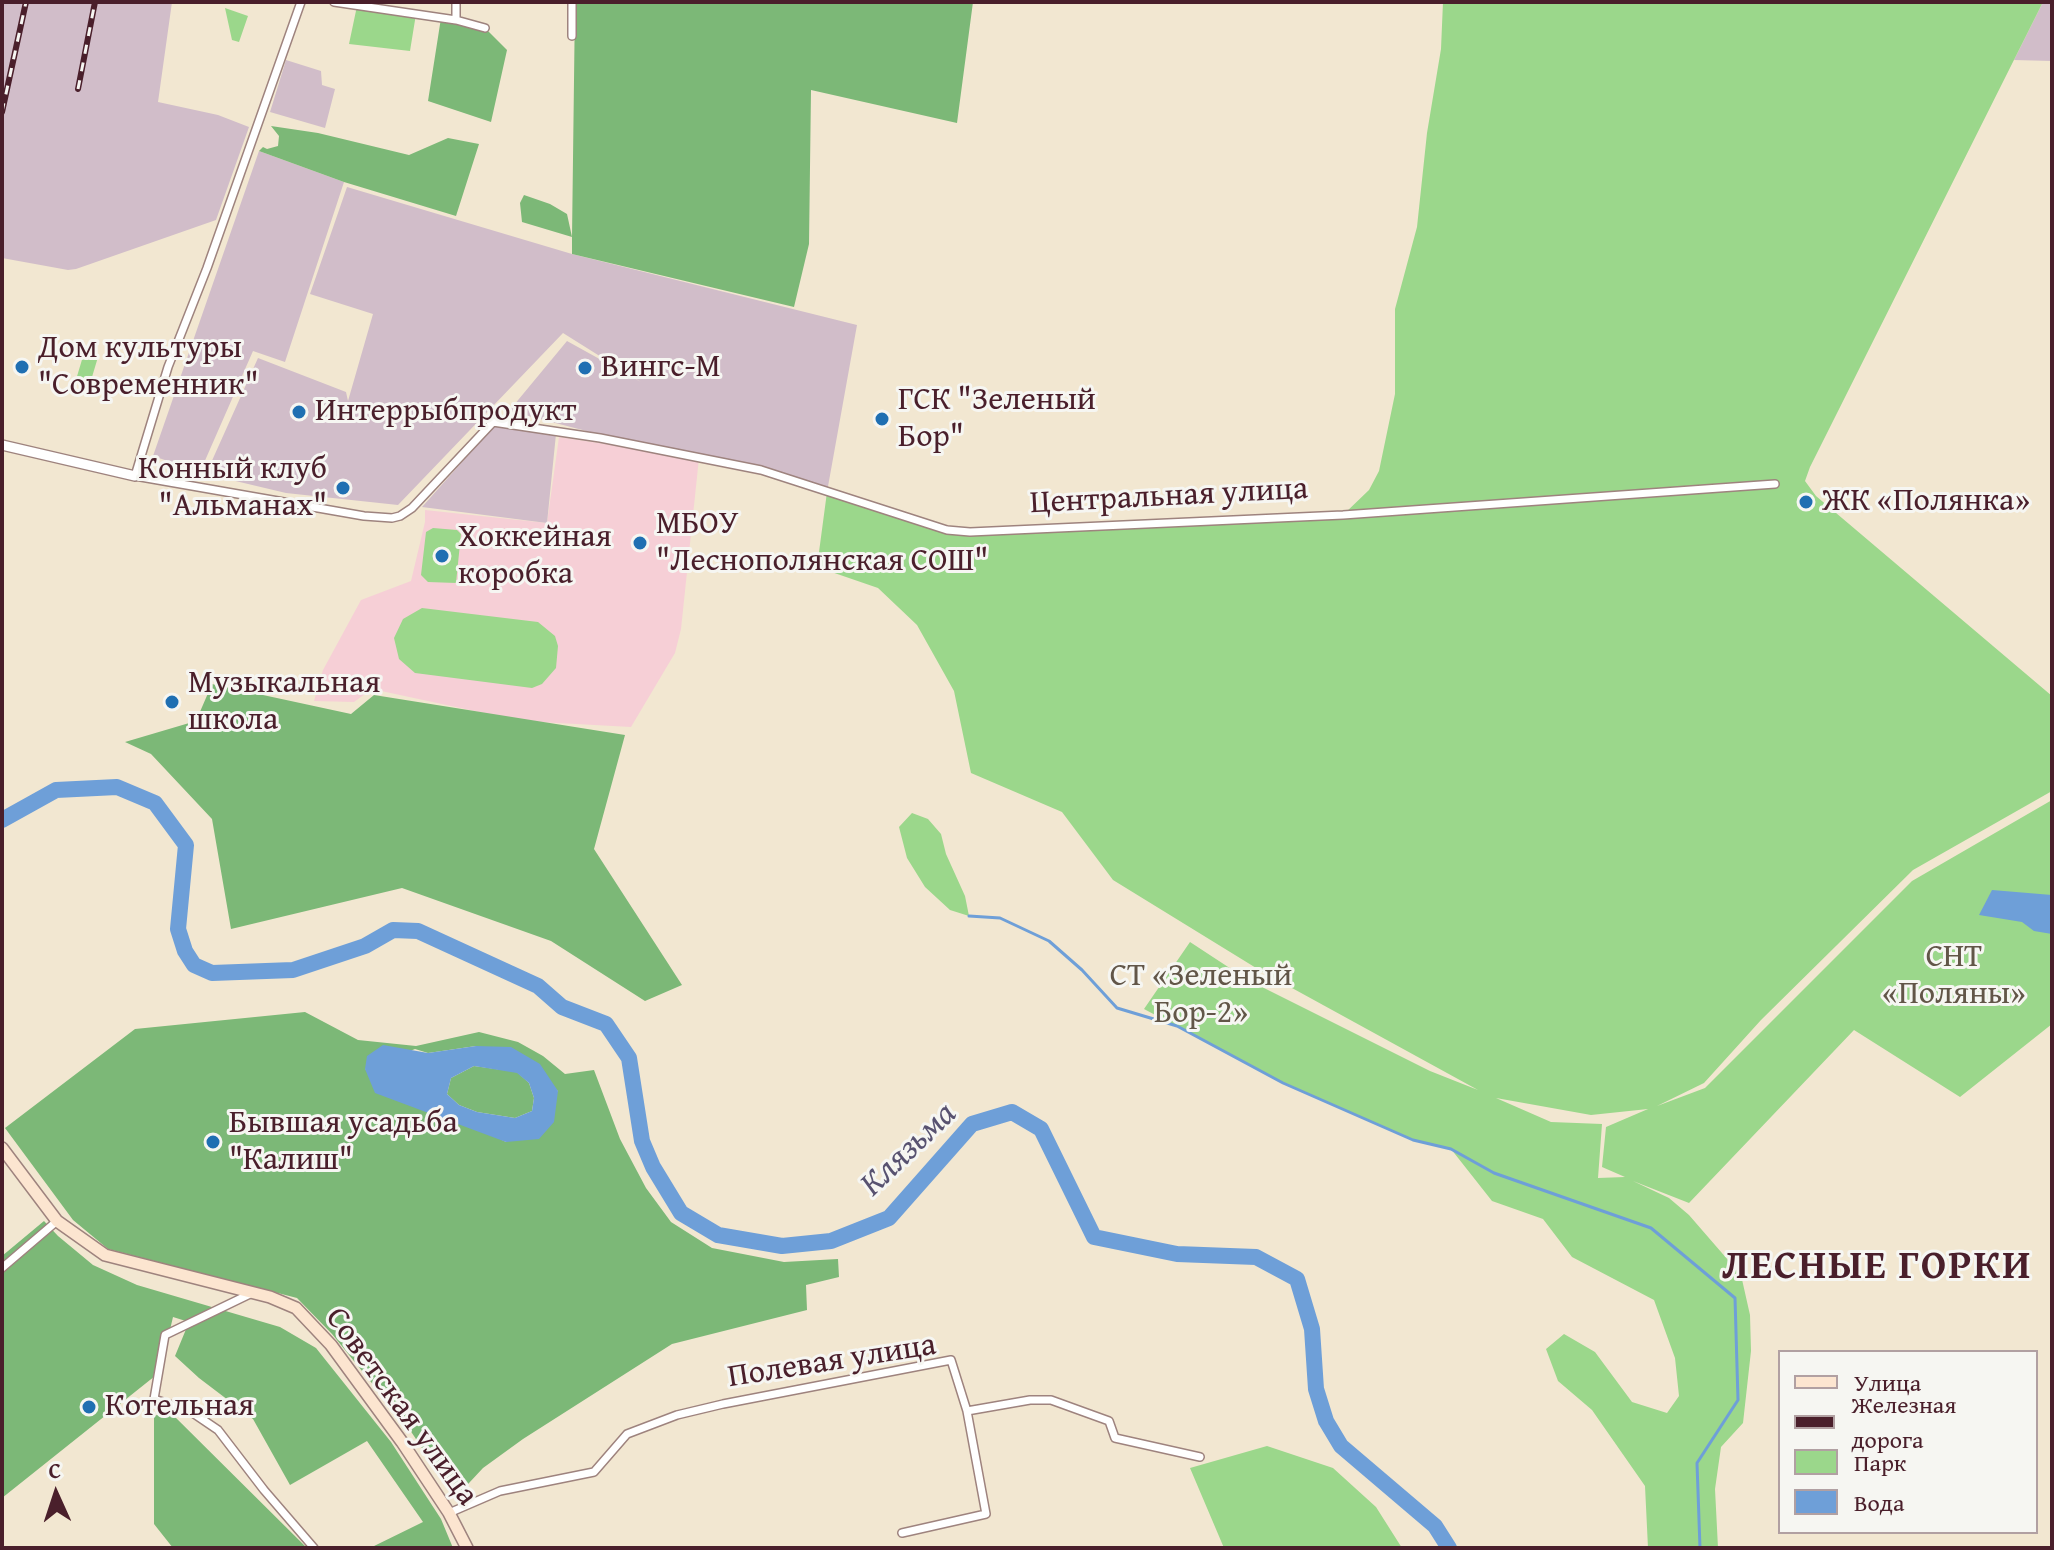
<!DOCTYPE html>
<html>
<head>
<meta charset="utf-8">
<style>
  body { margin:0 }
  #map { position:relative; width:2054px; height:1550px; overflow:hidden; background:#f2e7d1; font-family:"Gentium Book Plus",serif }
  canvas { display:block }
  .frame { position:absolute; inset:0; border:4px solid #4a1f2b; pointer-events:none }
  .legend { position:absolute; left:1778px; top:1350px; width:260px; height:184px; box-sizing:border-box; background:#f6f6f2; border:2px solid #b1a0a2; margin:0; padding:10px 14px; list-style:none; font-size:24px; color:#4a1f2b }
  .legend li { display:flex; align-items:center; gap:16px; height:40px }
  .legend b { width:40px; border:2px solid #b1a0a2 }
  .north { position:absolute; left:16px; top:1454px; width:80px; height:80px; -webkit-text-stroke:6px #f6f6f2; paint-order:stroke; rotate:357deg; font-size:22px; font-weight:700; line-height:32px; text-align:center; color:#4a1f2b }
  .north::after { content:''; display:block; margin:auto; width:28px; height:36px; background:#4a1f2b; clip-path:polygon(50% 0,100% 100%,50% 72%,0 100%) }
</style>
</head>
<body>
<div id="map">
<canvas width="2054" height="1550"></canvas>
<div class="frame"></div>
<ul class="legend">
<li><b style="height:10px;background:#fce5d0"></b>Улица</li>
<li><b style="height:10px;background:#4a1f2b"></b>Железная дорога</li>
<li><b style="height:22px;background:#9bd78b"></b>Парк</li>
<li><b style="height:22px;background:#6e9fd8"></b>Вода</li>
</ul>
<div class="north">С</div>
</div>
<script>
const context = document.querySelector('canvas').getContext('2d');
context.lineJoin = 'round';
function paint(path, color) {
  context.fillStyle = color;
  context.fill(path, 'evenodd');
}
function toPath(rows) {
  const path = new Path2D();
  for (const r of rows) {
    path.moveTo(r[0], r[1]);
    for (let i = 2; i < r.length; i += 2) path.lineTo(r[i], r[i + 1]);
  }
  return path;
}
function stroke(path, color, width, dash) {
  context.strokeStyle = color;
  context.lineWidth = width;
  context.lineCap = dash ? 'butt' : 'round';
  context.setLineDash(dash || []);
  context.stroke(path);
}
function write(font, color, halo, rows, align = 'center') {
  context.font = font + ' "Gentium Book Plus",serif';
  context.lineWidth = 6;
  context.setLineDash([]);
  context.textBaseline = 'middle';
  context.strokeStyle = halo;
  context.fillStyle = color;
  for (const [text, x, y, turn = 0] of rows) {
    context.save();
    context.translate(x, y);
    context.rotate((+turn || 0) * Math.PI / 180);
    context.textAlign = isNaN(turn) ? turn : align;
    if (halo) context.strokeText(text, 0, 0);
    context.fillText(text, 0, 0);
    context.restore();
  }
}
paint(toPath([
  [559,437,699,458,681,629,675,653,631,727,521,721,372,689,354,702,314,701,323,670,361,600,411,581,425,522,425,510,547,523]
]), '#f6cfd6');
paint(toPath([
  [2,2,172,2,158,102,218,115,249,127,216,220,76,269,68,270,2,258],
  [2043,2,2052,2,2052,61,2014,60],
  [286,60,321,71,322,85,335,89,325,128,270,112],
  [259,151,344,182,285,362,253,351,200,472,153,456],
  [347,187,572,254,857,325,827,492,761,470,656,449,509,411,567,341,641,382,563,333,398,505,286,493,206,474,258,358,346,392,348,401,373,314,310,294],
  [495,425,556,434,547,523,422,507]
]), '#d1bdc9');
paint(toPath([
  [1443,2,2043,2,1810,467,1805,481,1816,496,2052,696,2052,791,1913,870,1761,1020,1704,1083,1657,1106,1705,1088,1912,881,2052,800,2052,1024,1960,1097,1854,1030,1689,1203,1633,1181,1669,1198,1689,1215,1741,1275,1750,1315,1751,1351,1743,1423,1721,1447,1715,1489,1718,1548,1648,1548,1645,1486,1592,1410,1558,1381,1546,1349,1564,1334,1595,1352,1632,1402,1667,1413,1679,1396,1675,1358,1654,1300,1572,1257,1543,1219,1492,1201,1451,1149,1413,1140,1283,1083,1144,1009,1190,942,1248,980,1430,1071,1478,1090,1261,971,1113,880,1062,812,971,773,954,691,917,625,878,588,817,567,827,492,947,530,1343,515,1369,490,1379,471,1395,394,1395,309,1417,227,1427,133,1441,49],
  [1496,1098,1591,1115,1648,1109,1606,1127,1602,1167,1625,1177,1598,1178,1602,1124,1551,1122],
  [357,6,416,14,410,51,349,44],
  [225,8,248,16,239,42,232,40],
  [84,353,98,357,89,387,75,383],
  [433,528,457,530,461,534,456,583,428,582,421,575,426,532],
  [422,608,538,622,555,636,558,646,556,668,542,684,532,688,415,673,399,659,394,638,403,619],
  [912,813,928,819,941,834,946,854,965,896,969,916,950,910,925,887,907,858,899,827],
  [1267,1446,1333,1468,1376,1507,1402,1548,1224,1548,1190,1468]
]), '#9bd78b');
paint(toPath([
  [575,2,973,2,957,123,811,90,809,244,794,307,572,254,572,237,522,222,520,203,524,195,550,204,567,214,572,237],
  [441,18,485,28,507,50,491,122,428,101],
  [271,126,318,133,409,155,448,138,479,144,456,216,344,182,259,151,263,147,267,149,278,146,279,136],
  [212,684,351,714,374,695,625,735,594,849,682,985,645,1001,551,941,402,888,231,929,212,819,151,754,125,742,196,721],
  [305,1012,358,1040,416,1046,479,1032,518,1042,543,1056,565,1074,594,1070,620,1139,646,1188,671,1222,712,1248,784,1262,838,1259,839,1277,806,1285,807,1310,672,1344,523,1439,483,1468,455,1498,410,1430,332,1334,297,1298,108,1249,73,1220,5,1128,135,1029],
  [476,1046,558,1091,506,1142,365,1069,415,1049,428,1053],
  [474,1066,517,1072,529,1083,534,1098,532,1111,515,1118,477,1112,459,1105,447,1094,451,1078],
  [44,1221,58,1236,93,1265,137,1285,280,1327,316,1348,391,1442,441,1519,453,1548,370,1548,423,1522,367,1441,290,1485,253,1419,199,1378,175,1356,189,1322,173,1317,160,1372,2,1498,2,1256],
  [169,1411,307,1548,173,1548,154,1524,154,1416]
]), '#7cb877');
paint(toPath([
  [1992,890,2052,895,2052,934,2034,931,2022,922,1979,915],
  [383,1045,428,1053,476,1046,511,1047,540,1064,558,1091,554,1122,539,1139,506,1142,375,1093,365,1069,367,1056],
  [474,1066,517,1073,529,1083,534,1098,532,1111,515,1118,477,1112,459,1105,447,1094,451,1078]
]), '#6e9fd8');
stroke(toPath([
  [969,916,1000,918,1049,941,1082,970,1117,1008,1177,1026,1283,1083,1413,1140,1451,1149,1494,1173,1651,1228,1735,1298,1738,1400,1697,1463,1700,1548]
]), '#6e9fd8', 3);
stroke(toPath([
  [2,820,56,790,117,787,155,803,186,845,178,929,185,951,194,965,212,973,293,970,365,946,393,930,418,931,538,986,562,1007,606,1024,629,1058,642,1141,653,1167,681,1213,718,1235,782,1246,831,1241,889,1218,972,1124,1012,1112,1041,1129,1094,1237,1177,1254,1256,1257,1297,1279,1312,1329,1316,1389,1326,1421,1341,1446,1435,1526,1449,1548]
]), '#6e9fd8', 16);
const minor = toPath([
  [301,2,207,268,168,367,135,476,364,516,392,518,400,516,412,508,493,422,600,438,761,470,947,530,970,532,1343,515,1775,484],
  [334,2,456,20,485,28],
  [456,20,456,2],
  [572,36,572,2],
  [2,1268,57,1221],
  [252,1293,165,1335,154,1399,190,1411,218,1430,264,1490,314,1548],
  [449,1513,500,1491,594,1472,627,1434,677,1415,723,1404,951,1360,967,1411,1030,1400,1051,1400,1109,1421,1115,1438,1200,1457],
  [902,1533,986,1514,967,1411]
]);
const tertiary = toPath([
  [2,445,135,476]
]);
const secondary = toPath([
  [2,1148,57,1221,105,1255,270,1297,296,1308,331,1345,402,1442,449,1513,467,1548]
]);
stroke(minor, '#9e837e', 10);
stroke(tertiary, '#9e837e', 12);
stroke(secondary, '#9e837e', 14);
stroke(minor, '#fff', 7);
stroke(tertiary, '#fff', 9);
stroke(secondary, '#fce5d0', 11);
const rail = toPath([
  [78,89,95,2],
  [2,112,26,2]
]);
stroke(rail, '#4a1f2b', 6);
stroke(rail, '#f6f6f2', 3, [9]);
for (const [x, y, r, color] of [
  [22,367,8,"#1f6fb2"],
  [585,368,8,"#1f6fb2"],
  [299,412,8,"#1f6fb2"],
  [882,419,8,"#1f6fb2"],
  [343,488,8,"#1f6fb2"],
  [1806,502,8,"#1f6fb2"],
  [640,543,8,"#1f6fb2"],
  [442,556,8,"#1f6fb2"],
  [172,702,8,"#1f6fb2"],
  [213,1142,8,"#1f6fb2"],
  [89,1407,8,"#1f6fb2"]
]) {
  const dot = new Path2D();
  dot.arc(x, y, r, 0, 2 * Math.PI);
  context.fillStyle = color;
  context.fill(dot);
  stroke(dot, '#f6f6f2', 3);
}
write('32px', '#4a1f2b', '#f6f6f2', [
  ["Дом культуры",38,349],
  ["\"Современник\"",38,386],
  ["Вингс-М",601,368],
  ["ГСК \"Зеленый",898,401],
  ["Бор\"",898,438],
  ["Интеррыбпродукт",315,412],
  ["Конный клуб",327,470,"right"],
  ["\"Альманах\"",327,507,"right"],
  ["ЖК «Полянка»",1822,502],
  ["МБОУ",656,525],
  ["\"Леснополянская СОШ\"",656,562],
  ["Хоккейная",458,538],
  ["коробка",458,575],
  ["Музыкальная",188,684],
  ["школа",188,721],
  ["Бывшая усадьба",229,1124],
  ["\"Калиш\"",229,1161],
  ["Котельная",105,1407]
], 'left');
write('32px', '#4a1f2b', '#f6f6f2', [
  ["Центральная улица",1169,497,-3],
  ["Полевая улица",832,1362,-9],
  ["Советская улица",401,1407,54]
]);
write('32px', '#625648', '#f6f6f2', [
  ["СНТ",1954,958],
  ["«Поляны»",1954,995],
  ["СТ «Зеленый",1201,977],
  ["Бор-2»",1201,1014]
]);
write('italic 34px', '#585270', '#f6f6f2', [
  ["Клязьма",909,1150,-44]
]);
context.letterSpacing = '2px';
write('bold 40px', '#4a1f2b', '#f6f6f2', [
  ["ЛЕСНЫЕ ГОРКИ",1877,1268]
]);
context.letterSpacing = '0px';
</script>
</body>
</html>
